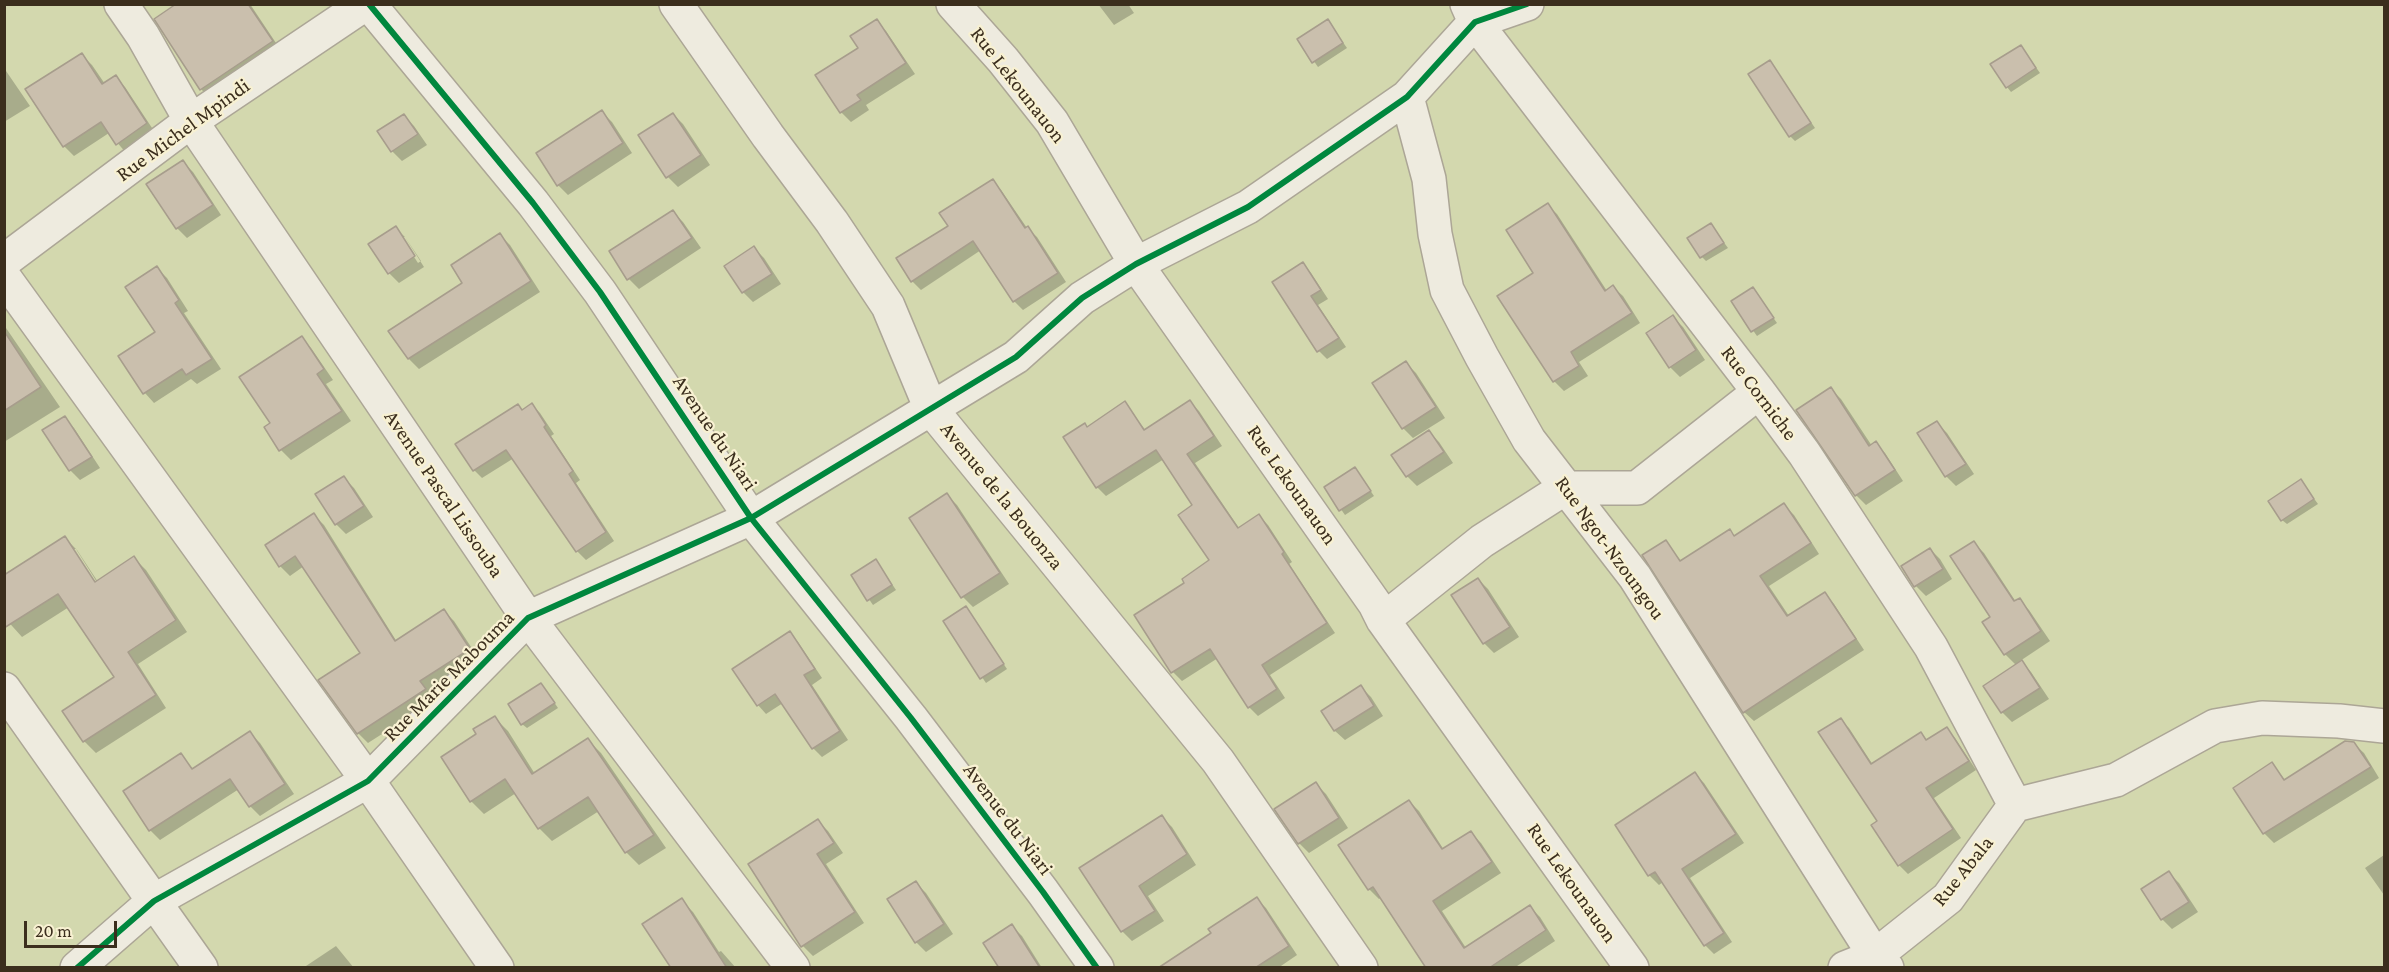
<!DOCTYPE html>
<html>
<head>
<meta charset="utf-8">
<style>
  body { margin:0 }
  #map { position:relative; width:2389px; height:972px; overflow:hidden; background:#e6e1cc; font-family:"Crimson Pro",serif }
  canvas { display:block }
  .frame { position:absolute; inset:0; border:6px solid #3b2e1d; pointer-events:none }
  .scale { position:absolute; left:24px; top:921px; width:93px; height:27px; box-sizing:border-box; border:3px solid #3b2e1d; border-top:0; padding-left:8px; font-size:18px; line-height:21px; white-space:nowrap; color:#3b2e1d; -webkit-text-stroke:4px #f8f1d2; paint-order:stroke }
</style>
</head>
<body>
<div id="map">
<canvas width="2389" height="972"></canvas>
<div class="frame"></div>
<div class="scale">20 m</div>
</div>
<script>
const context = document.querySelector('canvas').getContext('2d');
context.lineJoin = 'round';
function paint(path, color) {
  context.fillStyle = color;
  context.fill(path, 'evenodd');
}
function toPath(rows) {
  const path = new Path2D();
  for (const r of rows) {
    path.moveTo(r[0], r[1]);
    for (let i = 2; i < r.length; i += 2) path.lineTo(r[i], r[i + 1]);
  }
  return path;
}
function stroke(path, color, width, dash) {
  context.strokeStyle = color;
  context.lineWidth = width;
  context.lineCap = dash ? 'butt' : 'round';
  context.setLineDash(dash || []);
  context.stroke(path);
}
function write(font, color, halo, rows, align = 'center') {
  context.font = font + ' "Crimson Pro",serif';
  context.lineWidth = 4.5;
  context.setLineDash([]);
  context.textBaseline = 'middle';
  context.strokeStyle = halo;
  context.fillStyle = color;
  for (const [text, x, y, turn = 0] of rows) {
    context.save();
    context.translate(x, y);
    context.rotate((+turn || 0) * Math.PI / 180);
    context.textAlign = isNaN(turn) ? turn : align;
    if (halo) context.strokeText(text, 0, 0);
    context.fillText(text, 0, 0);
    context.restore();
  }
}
paint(toPath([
  [5,5,2384,5,2384,967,5,967]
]), '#d3d8ae');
paint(toPath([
  [191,4,250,4,282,52,211,99,201,89,156,19],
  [1098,4,1128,4,1134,13,1114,25],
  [876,21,886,31,915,74,866,105,869,110,851,122,841,112,817,76,860,48],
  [1328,21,1347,48,1318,67,1299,40],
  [2021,46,2040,73,2011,92,2007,87],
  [82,55,92,65,105,84,115,77,125,87,156,134,127,154,109,133,74,156,64,146],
  [1770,62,1815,128,1795,141,1790,136],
  [4,68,30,106,4,122],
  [602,112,612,122,632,153,568,195,558,185],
  [673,114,683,124,710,165,678,187,668,177],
  [404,116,414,126,427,145,402,161,392,151],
  [183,162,193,172,221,215,187,238,177,228],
  [992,181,1001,190,1027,228,1037,237,1066,282,1023,310,1014,301,981,250,921,290,912,281,950,226],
  [1547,205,1557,214,1607,291,1613,287,1623,296,1640,323,1579,362,1588,376,1564,391,1554,381,1499,297,1535,273],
  [673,212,683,222,701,248,639,289,629,279],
  [1711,225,1728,248,1706,261,1702,257],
  [395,228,405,237,401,237,418,263,421,261,405,237,424,267,399,283,389,273],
  [500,235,510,245,540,292,419,369,409,359,390,331,464,283],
  [754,248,764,258,781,284,753,302,743,292],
  [1303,264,1311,273,1328,299,1318,305,1346,347,1327,359,1319,351],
  [157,268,167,278,188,311,184,313,221,369,197,384,191,379,154,403,145,393,120,357,157,333],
  [1753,289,1777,323,1757,336,1733,302],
  [1673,317,1683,327,1705,360,1680,377,1670,367],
  [4,325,60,407,4,442],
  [301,338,311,348,333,380,326,384,351,421,291,460,281,450,266,427,272,423],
  [1406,363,1416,373,1445,418,1413,438,1403,428],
  [1831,389,1841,399,1872,446,1875,443,1885,453,1903,481,1866,505,1856,495],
  [1190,402,1199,411,1222,446,1195,463,1239,528,1259,516,1268,525,1292,562,1289,564,1335,633,1270,675,1285,698,1258,716,1249,707,1218,658,1182,681,1173,672,1136,616,1187,583,1211,561,1195,506,1164,459,1106,496,1097,487,1065,438,1087,428,1125,403,1146,431],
  [532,405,540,413,554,434,551,436,580,480,576,483,614,541,586,560,577,551,514,458,482,478,474,470,523,411],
  [64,418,74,428,100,468,80,480,70,470,44,430],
  [1937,423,1947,433,1974,474,1956,486,1946,476],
  [1429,432,1439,442,1453,463,1417,486,1407,476],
  [1359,474,1374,496,1345,515,1326,488],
  [344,478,354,488,373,517,346,534,336,524],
  [2301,481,2318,504,2287,524,2282,520],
  [947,495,957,505,1009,584,973,607,963,597,911,518],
  [1784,505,1794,515,1819,554,1769,586,1789,616,1824,594,1834,604,1864,650,1754,721,1744,712,1665,542,1682,562,1730,531,1736,537],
  [314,515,324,525,397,642,444,611,454,621,479,659,429,691,435,700,368,743,358,733,320,681,362,654,304,566,290,576,280,566],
  [65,538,77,550,98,582,134,558,146,570,187,632,138,664,166,708,96,753,84,741,116,678,69,607,22,637,4,617],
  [72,549,76,549,100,587,98,589],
  [1974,543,1984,553,2016,602,2019,600,2029,610,2050,641,2020,661,2031,672,2049,699,2012,722,2002,712,2016,665,2005,654,1992,618],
  [1930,549,1940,559,1952,579,1926,596,1916,586,1903,567],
  [880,566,896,590,873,605,853,576],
  [1478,579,1488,589,1519,637,1494,653,1484,643],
  [966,608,1007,669,986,683,945,622],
  [790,633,798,642,822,678,812,685,848,740,822,757,813,748,783,703,766,714,758,705],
  [1361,687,1371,697,1383,716,1345,740,1335,731,1323,711],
  [545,689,558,708,527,728,522,724],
  [495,718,508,731,535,774,588,740,601,753,666,848,639,865,626,852,599,811,552,841,539,828,516,793,484,814,471,801,478,735],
  [1840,720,1849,728,1873,765,1921,733,1928,741,1947,729,1955,738,1976,770,1934,798,1961,838,1908,874,1899,865,1879,821],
  [250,733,260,743,294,794,260,816,250,806,239,789,160,840,150,830,125,792,181,755,194,770],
  [2353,743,2364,753,2379,778,2274,843,2264,833,2272,764,2286,781],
  [1695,774,1704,783,1744,843,1690,878,1732,942,1714,954,1705,945,1663,882,1659,885,1650,876,1617,825],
  [1316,784,1326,794,1348,828,1309,853,1299,843],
  [1409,801,1419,811,1444,850,1471,833,1481,843,1501,873,1442,911,1466,948,1530,907,1540,917,1555,941,1514,968,1428,968,1382,897,1379,899,1369,889],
  [1162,817,1172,827,1196,865,1148,896,1164,921,1132,941,1122,931],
  [818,821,828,831,843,853,826,864,864,923,813,956,803,946],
  [2384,855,2384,895,2365,868],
  [2169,873,2179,883,2198,912,2172,929,2162,919],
  [916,883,926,893,953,934,926,952,916,942],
  [1257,899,1266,908,1297,955,1278,968,1173,968],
  [681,900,693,912,719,952,721,951,736,968,672,968],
  [1012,926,1022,936,1042,968,1001,968],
  [336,946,354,968,303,968]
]), '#0003');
const building = toPath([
  [176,4,248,4,273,41,200,90,154,19,176,4],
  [877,19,906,63,857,95,861,100,840,113,815,75,858,48,850,36,877,19],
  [1328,19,1343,43,1312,63,1297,39,1328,19],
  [2021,45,2036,68,2006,88,1990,64,2021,45],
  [82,53,102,84,116,75,147,123,116,145,101,122,63,147,25,89,82,53],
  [1770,60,1811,123,1789,137,1748,74,1770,60],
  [602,110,623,143,557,186,536,153,602,110],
  [673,113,701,155,666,178,638,135,673,113],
  [404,114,418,134,391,152,377,131,404,114],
  [183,160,213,205,176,229,146,184,183,160],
  [993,179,1025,228,1028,226,1058,273,1013,302,973,241,911,282,896,258,948,226,939,213,993,179],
  [1548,203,1605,291,1613,285,1632,313,1571,352,1579,366,1553,382,1497,296,1533,273,1506,230,1548,203],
  [673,210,692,238,627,280,609,251,673,210],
  [1711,223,1724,243,1700,258,1687,238,1711,223],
  [396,226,415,256,388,274,368,244,396,226],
  [500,233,531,281,408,359,388,331,462,283,451,265,500,233],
  [754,246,772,274,742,293,724,266,754,246],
  [1303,262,1321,290,1311,296,1339,338,1317,352,1272,282,1303,262],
  [157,266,179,300,175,303,212,359,186,375,182,369,143,394,118,356,155,332,125,287,157,266],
  [1753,287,1774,318,1751,332,1731,301,1753,287],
  [1673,315,1696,350,1669,368,1646,333,1673,315],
  [4,331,41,387,4,411,4,331],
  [302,336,324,369,317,374,342,411,279,451,264,427,270,423,239,377,302,336],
  [1406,361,1436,407,1402,429,1372,383,1406,361],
  [1831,387,1869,446,1876,441,1895,470,1855,496,1796,410,1831,387],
  [1190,400,1214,436,1187,454,1238,528,1259,514,1284,552,1282,554,1327,623,1262,665,1277,689,1248,708,1210,649,1171,673,1134,615,1184,583,1182,579,1209,560,1178,515,1192,505,1156,450,1096,488,1063,437,1085,423,1087,427,1125,401,1144,430,1190,400],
  [532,403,546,425,544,427,573,471,569,474,606,532,576,552,506,450,473,471,455,444,518,404,522,410,532,403],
  [65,416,92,457,69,471,42,430,65,416],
  [1937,421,1966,464,1945,477,1917,433,1937,421],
  [1429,430,1444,452,1406,477,1391,455,1429,430],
  [1355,467,1371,491,1339,511,1324,487,1355,467],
  [344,476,364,506,335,525,315,494,344,476],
  [2301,479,2314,499,2281,521,2268,501,2301,479],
  [947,493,1000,573,961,598,909,518,947,493],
  [1784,503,1811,543,1760,576,1787,616,1825,592,1856,639,1743,713,1642,555,1666,540,1680,561,1730,529,1734,536,1784,503],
  [314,513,395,641,444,609,470,649,420,681,426,689,357,734,318,680,360,653,295,556,279,567,265,545,314,513],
  [65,536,95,582,134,556,176,620,128,652,156,695,83,742,62,711,114,677,58,594,4,628,4,575,65,536],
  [1974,541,2014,601,2020,598,2041,631,2004,655,1982,622,1990,617,1950,556,1974,541],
  [1930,548,1943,569,1914,587,1901,566,1930,548],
  [876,559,892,585,867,601,851,575,876,559],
  [1478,578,1510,627,1483,644,1451,595,1478,578],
  [966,606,1004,664,980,679,943,621,966,606],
  [790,631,815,669,804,675,840,731,812,749,775,694,757,706,732,669,790,631],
  [2022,660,2040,688,2001,713,1983,686,2022,660],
  [541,683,555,703,521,725,508,704,541,683],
  [1361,685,1374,706,1334,731,1321,711,1361,685],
  [495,716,532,774,588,738,654,835,625,853,588,797,538,829,505,779,470,802,441,757,476,734,473,729,495,716],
  [1841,718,1871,764,1921,732,1926,740,1947,727,1969,761,1926,788,1953,829,1898,866,1871,825,1877,821,1818,732,1841,718],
  [250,731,285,784,249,807,230,779,149,831,123,791,181,753,192,769,250,731],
  [2345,741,2354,742,2371,767,2263,834,2233,788,2272,762,2284,780,2345,741],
  [1695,772,1736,834,1682,869,1724,933,1704,946,1655,872,1648,876,1615,825,1695,772],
  [1316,782,1339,818,1298,844,1274,809,1316,782],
  [1409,800,1442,849,1471,831,1492,862,1433,901,1464,948,1530,905,1546,930,1489,968,1426,968,1373,887,1368,890,1338,845,1409,800],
  [1162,815,1187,854,1139,886,1155,911,1121,932,1079,868,1162,815],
  [818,819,834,843,817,854,855,912,801,947,748,864,818,819],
  [2169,871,2189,902,2161,920,2141,889,2169,871],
  [916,881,944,924,915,943,887,899,916,881],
  [1257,897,1289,946,1255,968,1158,968,1211,933,1208,929,1257,897],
  [682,898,727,968,671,968,642,924,682,898],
  [1012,924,1040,968,999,968,983,943,1012,924]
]);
paint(building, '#cabfad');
stroke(building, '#a79d8c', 1.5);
const minor = toPath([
  [121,4,143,36,191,121,528,618,793,968],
  [369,4,533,203,600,292,751,518,911,718,1043,892,1097,968],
  [676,4,768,136,832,222,888,306,931,409,1218,761,1361,968],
  [953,4,1003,60,1052,122,1136,264,1375,604,1383,620,1632,968],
  [1467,4,1475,22,1759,392,1804,453,1931,647,2015,805],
  [1407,97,1429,179,1435,234,1447,290,1482,357,1529,440,1635,577,1875,956,1887,968],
  [4,261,191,121,365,4],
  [4,277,368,781,497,968],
  [1383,620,1482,541,1565,488,1637,488,1759,392],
  [4,689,201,968],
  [2015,805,2116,780,2215,726,2262,718,2339,721,2384,726],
  [77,968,154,901,368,781,528,618,751,518,1016,357,1082,298,1136,264,1248,207,1407,97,1475,22,1527,4],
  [1845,968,1875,956,1948,898,2015,805]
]);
stroke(minor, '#aca696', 36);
stroke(minor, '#eeebdf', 33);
stroke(toPath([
  [369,4,533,203,600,292,751,518,911,718,1043,892,1097,968],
  [77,968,154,901,368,781,528,618,751,518,1016,357,1082,298,1136,264,1248,207,1407,97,1475,22,1527,4]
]), '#00873e', 6);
write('21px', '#3b2e1d', '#f8f1d2', [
  ["Rue Lekounauon",1018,85,52],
  ["Rue Michel Mpindi",183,130,-36],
  ["Rue Corniche",1759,393,53],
  ["Avenue du Niari",715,433,56],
  ["Rue Lekounauon",1292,485,55],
  ["Avenue Pascal Lissouba",444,494,56],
  ["Avenue de la Bouonza",1002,496,51],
  ["Rue Ngot-Nzoungou",1610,548,54],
  ["Rue Marie Mabouma",449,676,-45],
  ["Avenue du Niari",1008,819,53],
  ["Rue Abala",1963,871,-51],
  ["Rue Lekounauon",1572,883,55]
]);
</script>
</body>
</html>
